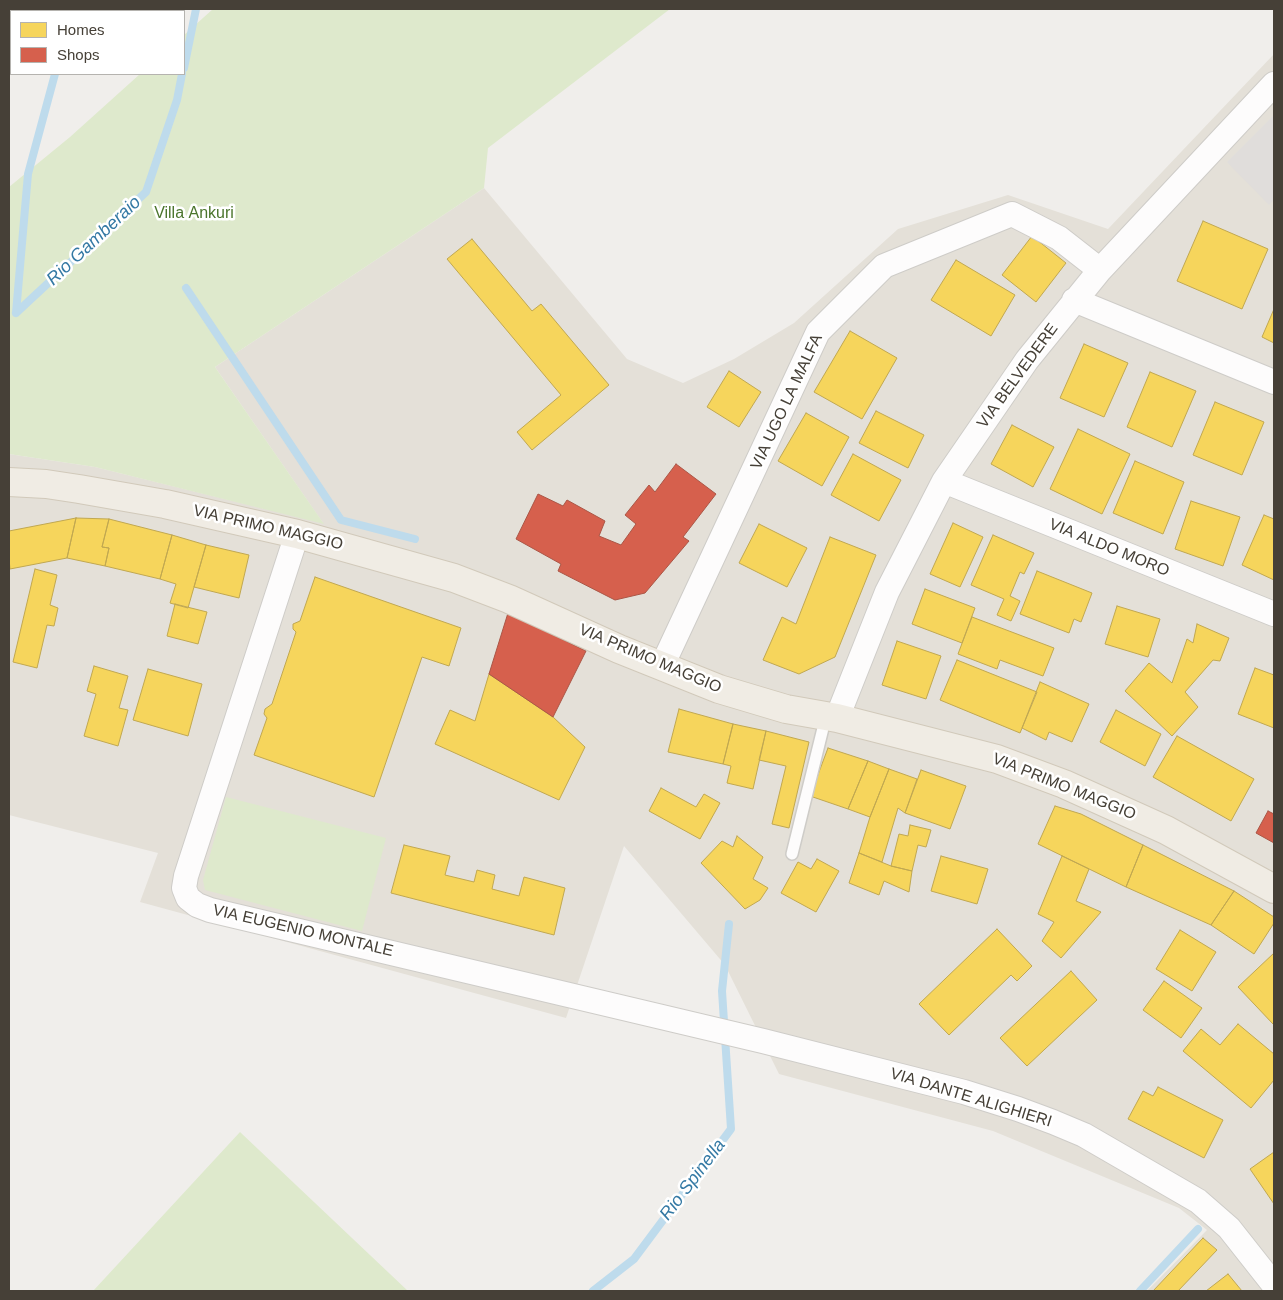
<!DOCTYPE html>
<html>
<head>
<meta charset="utf-8">
<style>
  body { margin:0 }
  #map { position:relative; width:1283px; height:1300px; overflow:hidden; background:#f0eeeb; font-family:Arial,sans-serif }
  canvas { display:block }
  .frame { position:absolute; inset:0; border:10px solid #464037; pointer-events:none }
  .legend { position:absolute; left:10px; top:10px; width:175px; height:65px; box-sizing:border-box; background:#fff; border:1px solid #b5b3af; margin:0; padding:6px 9px; list-style:none; font-size:15px; color:#464037 }
  .legend li { display:flex; align-items:center; gap:10px; height:25px }
  .legend b { width:25px; border:1px solid #b5b3af }
</style>
</head>
<body>
<div id="map">
<canvas width="1283" height="1300"></canvas>
<div class="frame"></div>
<ul class="legend">
<li><b style="height:14px;background:#f6d55c"></b>Homes</li>
<li><b style="height:14px;background:#d6604d"></b>Shops</li>
</ul>
</div>
<script>
const context = document.querySelector('canvas').getContext('2d');
context.lineJoin = 'round';
function paint(path, color) {
  context.fillStyle = color;
  context.fill(path, 'evenodd');
}
function toPath(rows) {
  const path = new Path2D();
  for (const r of rows) {
    path.moveTo(r[0], r[1]);
    for (let i = 2; i < r.length; i += 2) path.lineTo(r[i], r[i + 1]);
  }
  return path;
}
function stroke(path, color, width, dash) {
  context.strokeStyle = color;
  context.lineWidth = width;
  context.lineCap = dash ? 'butt' : 'round';
  context.setLineDash(dash || []);
  context.stroke(path);
}
function write(font, color, halo, rows, align = 'center') {
  context.font = font + ' Arial,sans-serif';
  context.lineWidth = 5;
  context.setLineDash([]);
  context.textBaseline = 'middle';
  context.strokeStyle = halo;
  context.fillStyle = color;
  for (const [text, x, y, turn = 0] of rows) {
    context.save();
    context.translate(x, y);
    context.rotate((+turn || 0) * Math.PI / 180);
    context.textAlign = isNaN(turn) ? turn : align;
    if (halo) context.strokeText(text, 0, 0);
    context.fillText(text, 0, 0);
    context.restore();
  }
}
paint(toPath([
  [1274,54,1274,1291,1147,1291,1207,1230,1179,1208,993,1131,779,1074,725,965,624,846,566,1018,140,902,158,853,9,815,9,454,95,467,323,523,215,367,484,188,627,359,683,383,734,359,794,323,898,229,1008,195,1108,229]
]), '#e4e0d8');
paint(toPath([
  [213,9,670,9,488,148,484,188,215,367,324,524,95,467,9,454,9,187,70,137,140,74,184,74,184,35],
  [226,797,386,838,362,931,205,890,203,880],
  [240,1132,408,1291,93,1291]
]), '#dee9cc');
paint(toPath([
  [1274,115,1274,199,1269,205,1227,162]
]), '#e0dddb');
const homes = toPath([
  [1203,221,1268,249,1242,309,1177,281,1203,221],
  [1032,236,1066,263,1036,302,1002,275,1032,236],
  [472,239,532,311,541,304,609,385,532,450,517,432,561,395,447,259,472,239],
  [956,260,1015,295,991,336,931,300,956,260],
  [1274,309,1274,343,1262,337,1274,309],
  [850,331,897,358,862,419,814,392,850,331],
  [1084,344,1128,363,1104,417,1060,398,1084,344],
  [729,371,761,392,739,427,707,407,729,371],
  [1150,372,1196,391,1172,447,1127,427,1150,372],
  [1215,402,1264,422,1242,475,1193,455,1215,402],
  [876,411,924,435,908,468,859,443,876,411],
  [806,413,849,437,822,486,778,461,806,413],
  [1012,425,1054,447,1033,487,991,464,1012,425],
  [1078,429,1130,454,1102,514,1050,489,1078,429],
  [853,454,901,480,879,521,831,495,853,454],
  [1135,461,1184,482,1163,534,1113,513,1135,461],
  [1191,501,1240,517,1223,566,1175,549,1191,501],
  [1264,515,1274,519,1274,580,1242,565,1264,515],
  [76,518,67,558,10,569,9,559,9,531,76,518],
  [76,518,109,519,102,547,109,548,105,566,67,558,76,518],
  [109,519,172,535,160,579,105,566,109,548,102,547,109,519],
  [953,523,983,537,960,587,930,574,953,523],
  [759,524,807,548,787,587,739,563,759,524],
  [172,535,206,545,188,608,170,603,176,584,160,579,172,535],
  [993,535,1034,553,1024,574,1020,572,1010,596,1020,601,1011,621,997,615,1004,599,971,585,993,535],
  [830,537,876,555,835,657,799,674,763,660,782,617,796,624,830,537],
  [206,545,249,555,239,598,194,587,206,545],
  [35,569,57,575,50,605,58,608,54,626,47,625,37,668,13,662,35,569],
  [1037,571,1092,593,1081,622,1074,619,1069,633,1020,614,1037,571],
  [315,577,461,628,449,666,422,657,374,797,254,755,267,718,264,714,265,709,272,704,296,632,293,629,293,624,300,621,315,577],
  [925,589,975,608,962,643,912,624,925,589],
  [175,604,207,612,198,644,167,636,175,604],
  [1117,606,1160,619,1148,657,1105,644,1117,606],
  [972,617,1054,648,1043,676,1000,660,997,669,958,654,972,617],
  [1197,624,1229,638,1220,661,1213,660,1185,692,1198,707,1172,736,1125,691,1149,663,1172,683,1187,639,1193,643,1197,624],
  [897,641,941,656,926,699,882,685,897,641],
  [957,660,1037,692,1020,733,940,700,957,660],
  [94,666,128,676,119,708,128,710,118,746,84,736,96,694,87,691,94,666],
  [1255,668,1274,675,1274,728,1238,714,1255,668],
  [148,669,202,684,188,736,133,720,148,669],
  [489,674,553,717,585,747,559,800,435,744,450,710,475,721,489,674],
  [1040,682,1089,704,1072,742,1049,732,1046,740,1022,728,1040,682],
  [679,709,733,724,723,764,668,752,679,709],
  [1116,710,1161,734,1145,766,1100,742,1116,710],
  [733,724,766,731,753,789,727,783,731,766,723,764,733,724],
  [766,731,809,742,789,828,772,824,786,766,759,760,766,731],
  [1177,736,1254,779,1231,821,1153,777,1177,736],
  [828,748,868,761,848,809,810,796,828,748],
  [868,761,889,769,870,817,848,809,868,761],
  [889,769,917,779,905,813,898,808,882,862,859,853,870,817,889,769],
  [921,770,966,786,950,829,905,813,921,770],
  [661,788,696,807,704,794,720,803,700,839,649,811,661,788],
  [1055,806,1081,814,1143,845,1126,887,1038,844,1055,806],
  [910,825,931,830,926,847,918,845,912,871,891,866,899,834,908,836,910,825],
  [737,836,763,857,753,879,768,888,760,900,745,909,701,863,722,841,733,847,737,836],
  [404,845,450,856,445,875,474,882,477,870,495,875,492,889,519,896,524,877,565,888,554,935,391,893,404,845],
  [1143,845,1234,891,1211,925,1126,887,1143,845],
  [859,853,891,866,912,871,909,892,884,881,879,895,849,883,859,853],
  [941,856,988,869,977,904,931,891,941,856],
  [1062,856,1089,869,1076,901,1101,912,1061,958,1042,941,1054,922,1038,914,1062,856],
  [817,859,839,871,816,912,781,893,798,862,811,869,817,859],
  [1234,891,1274,917,1274,923,1254,954,1211,925,1234,891],
  [997,929,1032,966,1017,981,1011,975,949,1035,919,1004,997,929],
  [1180,930,1216,952,1192,991,1156,969,1180,930],
  [1274,953,1274,1022,1273,1024,1238,987,1274,953],
  [1071,971,1097,1000,1027,1066,1000,1038,1071,971],
  [1164,981,1202,1008,1181,1038,1143,1010,1164,981],
  [1238,1024,1274,1054,1274,1080,1251,1108,1183,1051,1201,1029,1220,1045,1238,1024],
  [1158,1087,1223,1120,1204,1158,1128,1119,1143,1091,1153,1096,1158,1087],
  [1274,1152,1274,1204,1250,1169,1274,1152],
  [1203,1238,1217,1250,1178,1291,1153,1291,1203,1238],
  [1228,1274,1242,1291,1206,1291,1228,1274]
]);
paint(homes, '#f6d55c');
stroke(homes, '#c1a851', 1);
const shops = toPath([
  [676,464,716,494,683,537,689,541,645,593,615,600,558,571,561,564,516,539,538,494,563,506,567,500,605,521,599,536,621,545,636,524,625,515,649,485,655,492,676,464],
  [508,613,586,651,553,717,489,674,508,613],
  [1268,811,1274,814,1274,843,1256,833,1268,811]
]);
paint(shops, '#d6604d');
stroke(shops, '#ab5646', 1);
stroke(toPath([
  [72,11,72,9],
  [184,68,196,9],
  [186,288,341,520,415,539],
  [16,313,146,192,177,100,182,74],
  [16,313,28,174,55,74],
  [593,1291,634,1259,731,1129,722,991,729,924],
  [1140,1291,1198,1229]
]), '#bedbec', 8);
const lane = toPath([
  [792,854,826,716]
]);
const street = toPath([
  [1074,300,1274,382],
  [944,481,1274,614],
  [297,534,186,876,184,888,188,898,197,905,210,910,763,1041,964,1092,1018,1109,1053,1122,1084,1135,1198,1201,1229,1228,1274,1285],
  [662,666,818,332,884,266,1012,214,1059,238,1100,270],
  [837,718,887,592,944,481,1027,360,1100,270,1274,84]
]);
const primary = toPath([
  [9,482,46,484,79,489,165,504,297,534,454,578,509,599,619,649,719,689,786,709,837,718,997,759,1064,784,1166,830,1274,889]
]);
stroke(lane, '#ceccc8', 14);
stroke(street, '#ceccc8', 26);
stroke(primary, '#d1c9ba', 30);
stroke(lane, '#fdfcfc', 11);
stroke(street, '#fdfcfc', 24);
stroke(primary, '#f0ece4', 28);
write('16px', '#4b752d', '#fff', [
  ["Villa Ankuri",194,214]
]);
write('16px', '#464037', '#fff', [
  ["VIA BELVEDERE",1018,376,-54],
  ["VIA UGO LA MALFA",787,402,-65],
  ["VIA PRIMO MAGGIO",268,528,13],
  ["VIA ALDO MORO",1109,548,22],
  ["VIA PRIMO MAGGIO",650,659,23],
  ["VIA PRIMO MAGGIO",1064,787,22],
  ["VIA EUGENIO MONTALE",303,931,13],
  ["VIA DANTE ALIGHIERI",971,1098,17]
]);
write('italic 18px', '#3479a4', '#fff', [
  ["Rio Gamberaio",94,241,-43],
  ["Rio Spinella",693,1180,-53]
]);
</script>
</body>
</html>
